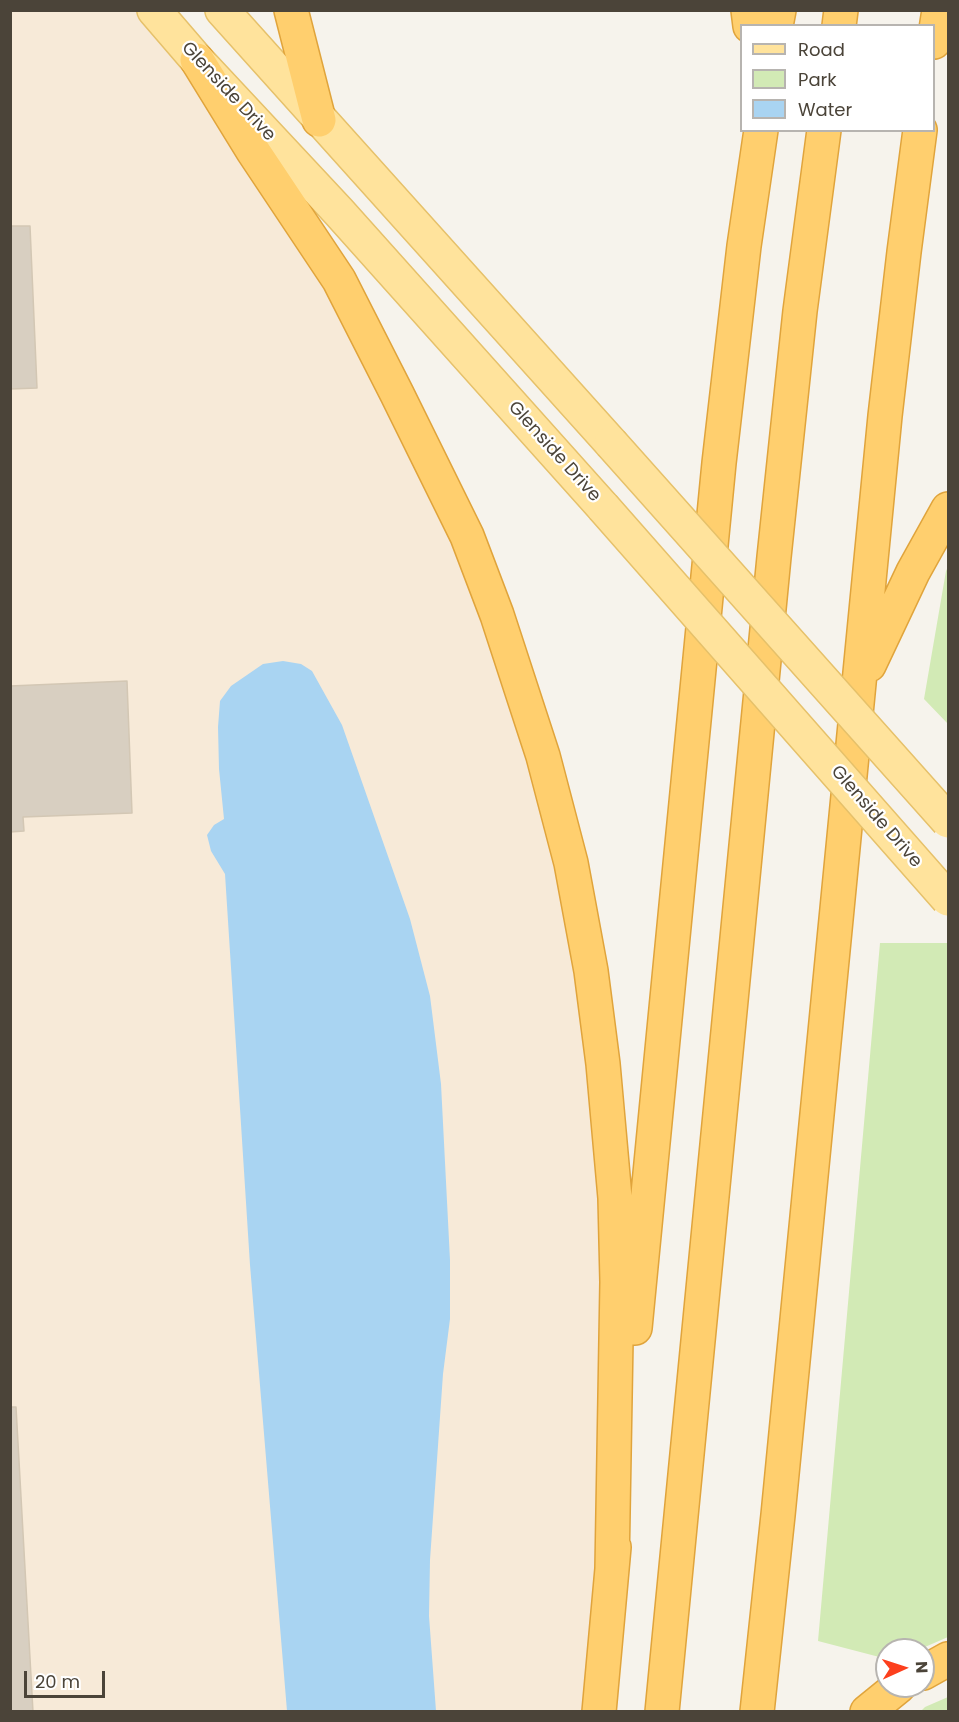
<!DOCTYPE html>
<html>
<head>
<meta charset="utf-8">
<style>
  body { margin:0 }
  #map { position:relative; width:959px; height:1722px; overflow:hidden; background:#f6f3ec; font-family:Poppins,sans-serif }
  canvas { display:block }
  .frame { position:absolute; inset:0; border:12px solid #4b4439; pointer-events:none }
  .legend { position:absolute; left:740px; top:24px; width:195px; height:108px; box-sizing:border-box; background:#fff; border:2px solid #b7b4b0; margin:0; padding:8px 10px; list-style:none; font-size:18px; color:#4b4439 }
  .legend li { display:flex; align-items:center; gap:12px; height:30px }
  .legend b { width:30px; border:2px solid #b7b4b0 }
  .north { position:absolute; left:875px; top:1638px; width:60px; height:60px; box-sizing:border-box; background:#fff; border:2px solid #b7b4b0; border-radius:50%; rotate:87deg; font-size:16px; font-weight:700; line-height:24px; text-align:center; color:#4b4439 }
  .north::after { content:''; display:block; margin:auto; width:21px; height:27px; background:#fc3f1d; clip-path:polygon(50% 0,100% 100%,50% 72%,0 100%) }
  .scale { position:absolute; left:24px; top:1671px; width:81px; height:27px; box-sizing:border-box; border:3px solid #4b4439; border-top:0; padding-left:8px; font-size:18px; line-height:21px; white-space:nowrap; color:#4b4439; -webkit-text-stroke:4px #fff; paint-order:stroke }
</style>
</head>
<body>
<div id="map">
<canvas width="959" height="1722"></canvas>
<div class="frame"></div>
<ul class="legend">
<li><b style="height:8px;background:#ffe39c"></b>Road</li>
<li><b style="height:16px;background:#d2eab5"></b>Park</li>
<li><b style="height:16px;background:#a9d4f2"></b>Water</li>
</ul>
<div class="north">N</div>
<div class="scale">20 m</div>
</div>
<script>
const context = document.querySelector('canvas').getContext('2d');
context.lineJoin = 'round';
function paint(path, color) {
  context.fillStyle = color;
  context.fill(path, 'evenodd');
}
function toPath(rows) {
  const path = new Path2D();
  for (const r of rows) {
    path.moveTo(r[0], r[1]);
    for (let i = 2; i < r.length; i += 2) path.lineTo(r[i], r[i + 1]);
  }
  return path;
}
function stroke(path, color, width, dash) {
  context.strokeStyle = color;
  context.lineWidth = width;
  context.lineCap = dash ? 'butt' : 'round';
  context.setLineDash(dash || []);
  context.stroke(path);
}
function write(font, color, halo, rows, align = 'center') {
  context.font = font + ' Poppins,sans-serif';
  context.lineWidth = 4.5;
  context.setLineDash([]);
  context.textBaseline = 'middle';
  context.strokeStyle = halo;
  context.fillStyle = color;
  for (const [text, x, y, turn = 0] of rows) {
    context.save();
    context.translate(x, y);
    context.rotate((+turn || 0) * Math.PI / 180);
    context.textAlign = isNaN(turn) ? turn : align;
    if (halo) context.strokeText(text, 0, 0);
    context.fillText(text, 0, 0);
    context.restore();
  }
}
paint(toPath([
  [11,11,154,11,253,151,497,615,603,1064,599,1711,11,1712]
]), '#f7ead8');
paint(toPath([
  [948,567,948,724,924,699,946,571],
  [880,943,948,943,948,1637,918,1650,887,1650,887,1659,818,1641],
  [948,1697,948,1711,921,1711,925,1707]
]), '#d2eab5');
paint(toPath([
  [283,661,301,664,312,671,342,725,410,919,430,996,441,1084,450,1260,450,1319,443,1374,430,1560,429,1616,436,1711,287,1711,250,1265,225,874,211,851,207,835,214,825,224,819,219,769,218,727,220,701,231,686,263,664]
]), '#a9d4f2');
const building = toPath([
  [10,226,30,226,37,388,10,389,10,226],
  [127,681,132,813,23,817,24,831,10,832,10,686,127,681],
  [10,1407,16,1407,33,1712,10,1712,10,1407]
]);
paint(building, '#d8cfc1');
stroke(building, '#d3c7b4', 1.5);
const primary = toPath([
  [154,10,197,60,339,212,603,507],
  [222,10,611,443]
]);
const highway = toPath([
  [291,10,319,120],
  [748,10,750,26],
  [776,26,779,10],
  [839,26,841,10],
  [934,42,939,10],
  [197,60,253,151,339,280,397,394,467,536,497,615,543,756,571,863,591,971,603,1064,615,1198,617,1282,612,1569],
  [869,665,913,572,948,509],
  [635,1328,719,463,744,246,761,130],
  [923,1673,948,1659],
  [599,1712,614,1547],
  [662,1712,774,557,800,311,824,130],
  [757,1712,778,1515,885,416,904,252,920,130],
  [867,1712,899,1686]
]);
stroke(primary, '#e6c16a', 36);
stroke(highway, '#e0a43c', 36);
stroke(primary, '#ffe39c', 33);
stroke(highway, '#ffcf6e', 33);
const primaryBridge = toPath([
  [611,443,948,821],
  [603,507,948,899]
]);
stroke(primaryBridge, '#e6c16a', 36, []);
stroke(primaryBridge, '#ffe39c', 33);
write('18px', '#4b4439', '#fff', [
  ["Glenside Drive",228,92,47],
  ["Glenside Drive",554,452,48],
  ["Glenside Drive",876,817,49]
]);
</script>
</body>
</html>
